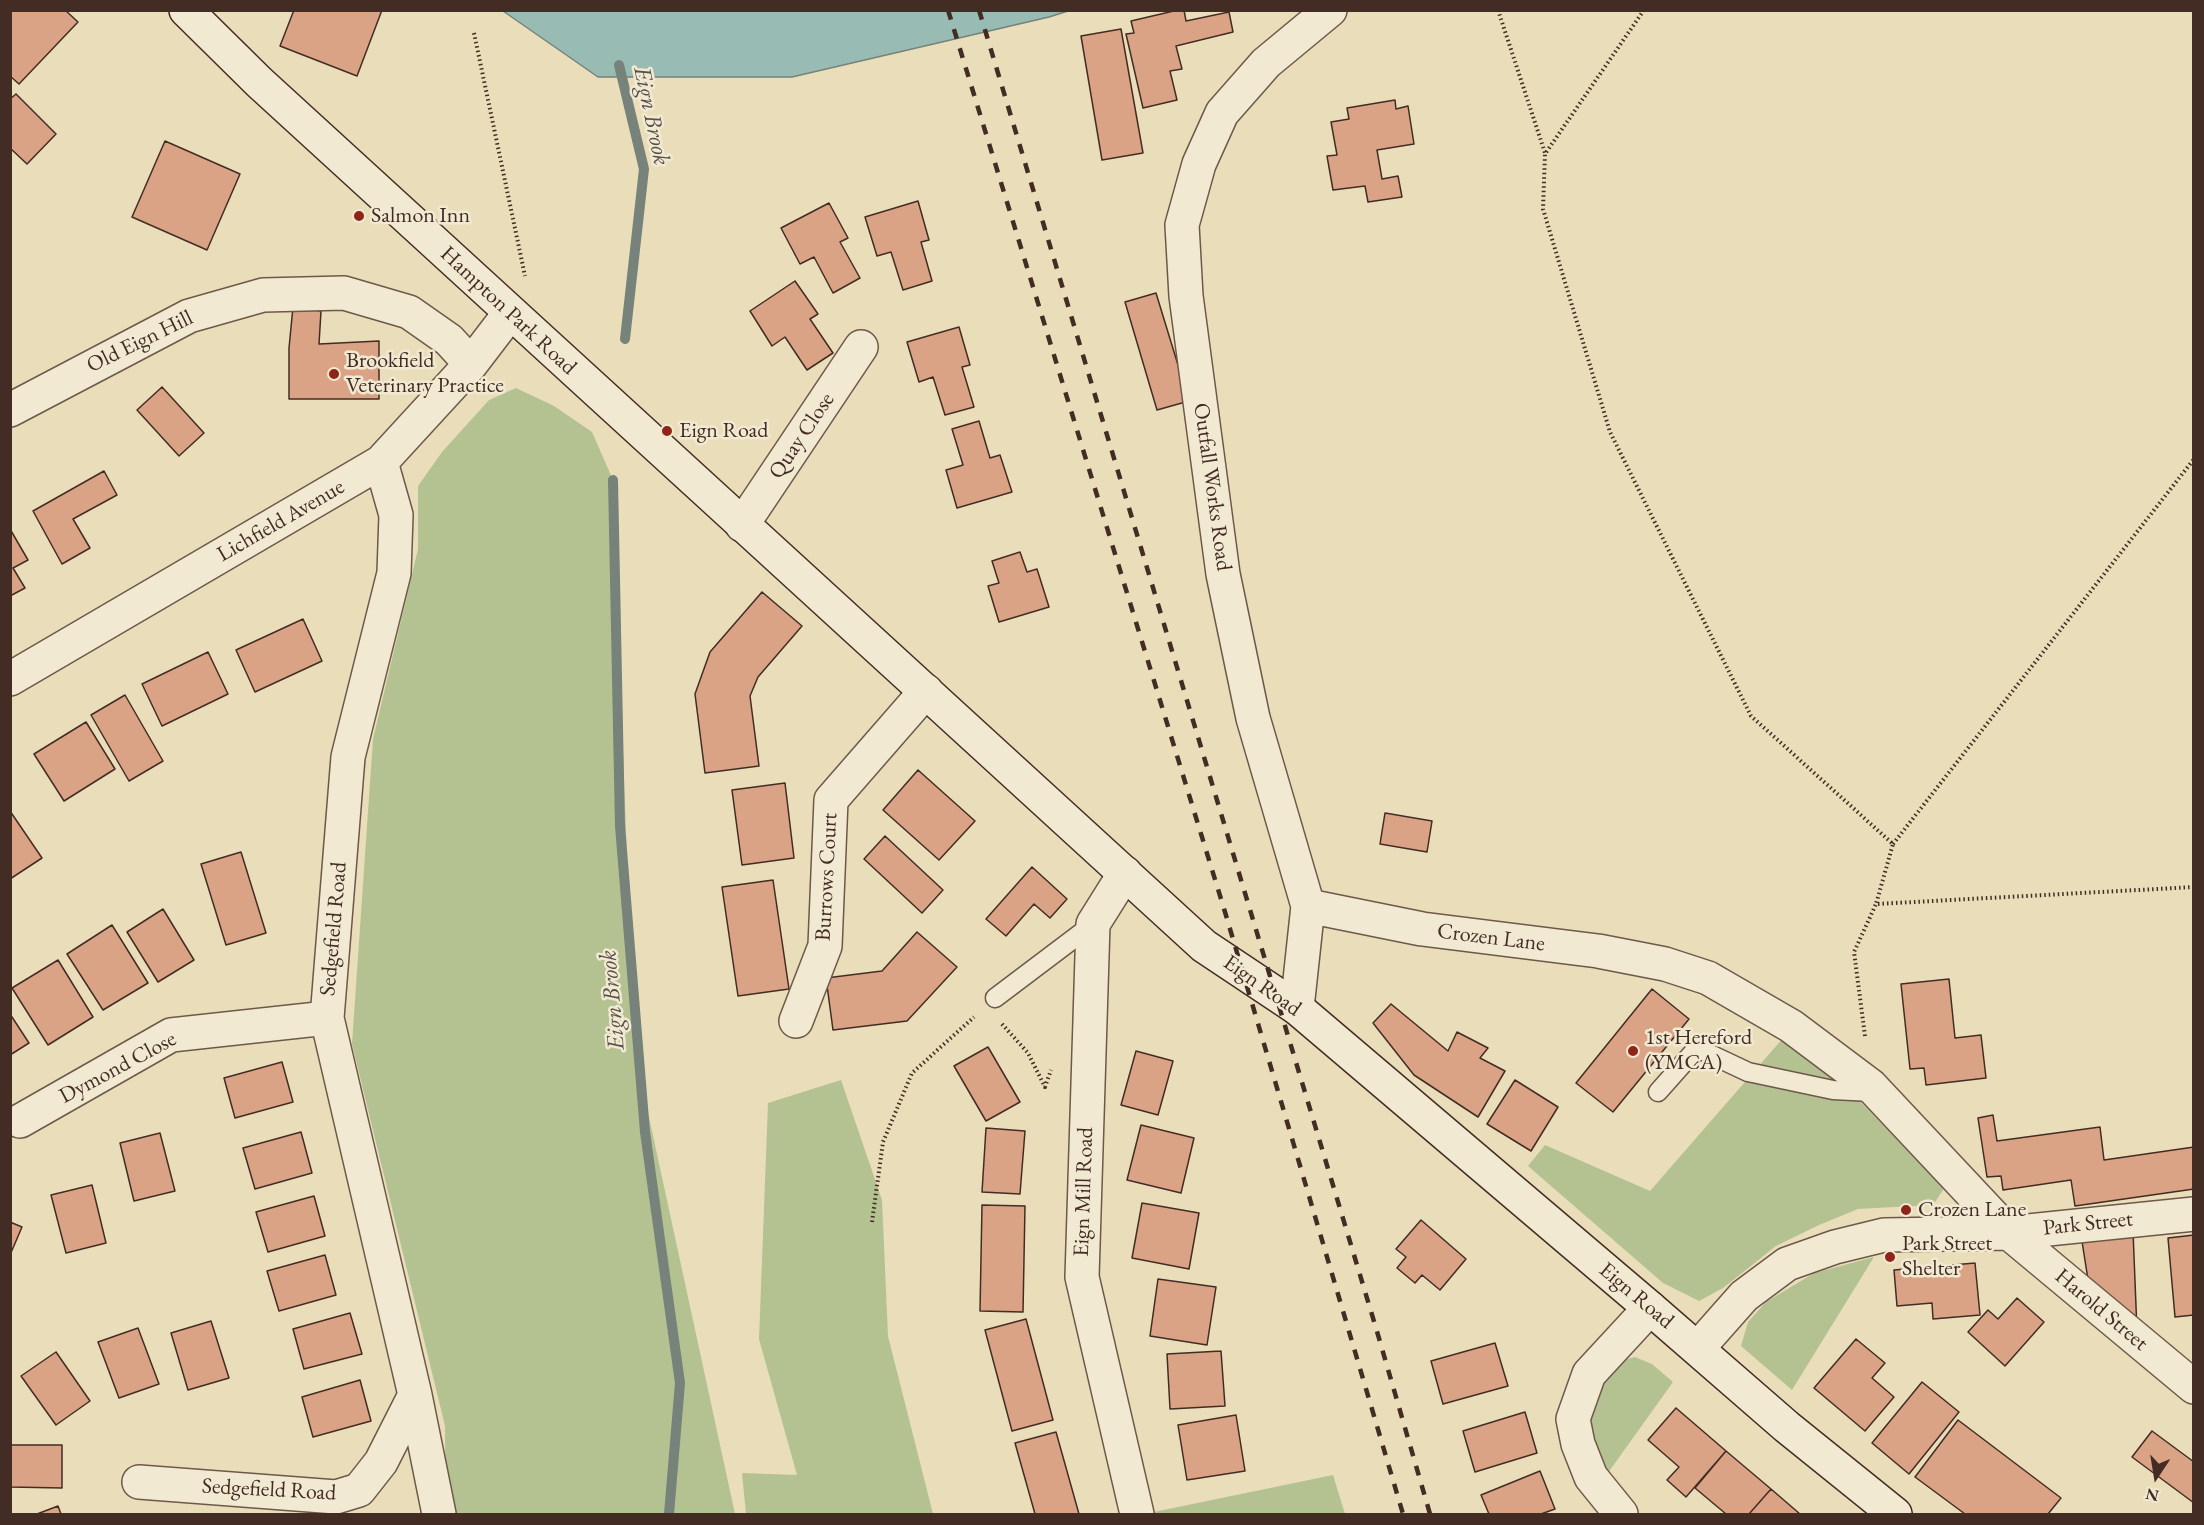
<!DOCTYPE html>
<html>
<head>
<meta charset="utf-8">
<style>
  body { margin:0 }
  #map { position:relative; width:2204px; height:1525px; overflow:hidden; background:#eaddba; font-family:"EB Garamond",serif }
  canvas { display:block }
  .frame { position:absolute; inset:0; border:12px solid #432c24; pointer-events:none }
  .north { position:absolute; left:2126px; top:1447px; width:60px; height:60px; -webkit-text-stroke:4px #f1e9d2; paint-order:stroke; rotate:192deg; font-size:16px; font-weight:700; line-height:24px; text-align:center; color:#432c24 }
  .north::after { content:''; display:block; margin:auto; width:21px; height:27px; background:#432c24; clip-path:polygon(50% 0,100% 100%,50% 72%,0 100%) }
</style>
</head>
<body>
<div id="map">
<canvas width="2204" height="1525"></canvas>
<div class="frame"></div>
<div class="north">N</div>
</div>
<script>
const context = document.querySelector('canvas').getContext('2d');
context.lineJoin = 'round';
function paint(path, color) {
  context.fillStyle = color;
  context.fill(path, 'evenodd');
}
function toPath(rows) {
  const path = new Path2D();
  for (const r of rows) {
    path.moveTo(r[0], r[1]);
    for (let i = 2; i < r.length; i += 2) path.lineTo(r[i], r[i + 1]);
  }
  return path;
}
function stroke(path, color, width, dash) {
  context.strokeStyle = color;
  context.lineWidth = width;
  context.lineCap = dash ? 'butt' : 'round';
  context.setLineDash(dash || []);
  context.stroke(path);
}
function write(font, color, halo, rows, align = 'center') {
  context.font = font + ' "EB Garamond",serif';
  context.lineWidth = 5;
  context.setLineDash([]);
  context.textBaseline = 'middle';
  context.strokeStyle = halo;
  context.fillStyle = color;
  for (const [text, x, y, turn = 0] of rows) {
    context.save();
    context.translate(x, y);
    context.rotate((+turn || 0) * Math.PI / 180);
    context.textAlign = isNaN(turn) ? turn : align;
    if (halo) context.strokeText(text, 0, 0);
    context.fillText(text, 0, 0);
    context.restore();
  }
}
paint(toPath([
  [516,388,554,406,592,432,613,480,634,1048,735,1514,446,1514,445,1426,352,1044,373,739,418,549,418,486,442,452,489,400],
  [1784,1037,1843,1084,1885,1127,1947,1184,1933,1205,1858,1209,1819,1225,1776,1246,1723,1288,1699,1301,1663,1283,1528,1166,1545,1145,1650,1191],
  [841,1080,882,1200,888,1336,933,1514,746,1514,742,1473,797,1475,759,1339,768,1103],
  [1874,1257,1792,1390,1741,1346,1748,1322,1766,1302,1814,1273],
  [1635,1357,1652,1364,1673,1382,1605,1477,1589,1449,1588,1404,1616,1362],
  [1333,1475,1345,1514,1144,1514]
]), '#b4c292');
const water = toPath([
  [503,11,1068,11,1049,17,792,77,598,77,503,11]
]);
paint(water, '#98bbb4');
stroke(water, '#76827a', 1.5);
stroke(toPath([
  [619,65,644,169,625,339],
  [613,480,620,826,645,1132,680,1383,669,1514]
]), '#76827a', 10);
const building = toPath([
  [10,10,65,10,78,22,19,84,10,76,10,10],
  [294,10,382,10,357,76,280,46,294,10],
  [1178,10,1184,10,1186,21,1229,12,1233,32,1176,46,1182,69,1170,71,1177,100,1143,108,1126,34,1134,33,1131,21,1178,10],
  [1121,29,1143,153,1102,160,1081,36,1121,29],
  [16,94,56,134,27,164,10,148,10,99,16,94],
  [1395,100,1396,109,1408,106,1414,144,1377,150,1382,179,1398,176,1402,197,1368,202,1365,186,1333,190,1327,156,1337,155,1331,122,1349,119,1347,108,1395,100],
  [165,141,240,174,207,250,132,217,165,141],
  [918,201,929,240,921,242,932,281,903,290,891,252,877,256,865,217,918,201],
  [829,203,848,238,840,242,860,278,833,293,814,257,800,264,781,228,829,203],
  [795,281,818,314,810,319,833,353,807,370,785,337,772,346,750,311,795,281],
  [1156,293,1189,401,1157,410,1125,302,1156,293],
  [293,307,321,311,319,344,379,341,379,399,289,399,289,348,293,307],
  [959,327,970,365,962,367,974,407,945,415,933,377,919,382,907,342,959,327],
  [162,387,204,433,179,456,137,410,162,387],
  [979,421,990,458,1000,455,1012,492,957,508,946,470,963,465,952,429,979,421],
  [104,471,117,495,73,519,90,548,62,564,33,511,104,471],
  [10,529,28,560,13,568,25,588,10,596,10,529],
  [1020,552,1027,572,1037,569,1049,607,999,622,988,586,999,583,992,561,1020,552],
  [762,592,802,626,758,677,750,696,759,766,705,773,695,694,710,652,762,592],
  [303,619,322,661,255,692,236,650,303,619],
  [208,652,228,694,162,726,142,684,208,652],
  [125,695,163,761,129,781,91,715,125,695],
  [86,722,115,769,64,801,34,754,86,722],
  [918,770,975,821,939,860,883,810,918,770],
  [785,783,794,858,742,865,732,790,785,783],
  [10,811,42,858,10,879,10,811],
  [1385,813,1432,821,1427,852,1380,844,1385,813],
  [885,836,943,890,922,913,864,859,885,836],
  [241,852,266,933,226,945,201,864,241,852],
  [1032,867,1067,899,1050,918,1034,904,1006,936,986,919,1032,867],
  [773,880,789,989,738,996,722,887,773,880],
  [163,909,194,960,158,982,127,932,163,909],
  [112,925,148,983,103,1010,67,954,112,925],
  [917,932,957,967,907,1021,833,1030,826,978,882,971,917,932],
  [58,960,93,1017,48,1045,12,988,58,960],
  [1949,979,1955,1038,1981,1035,1986,1078,1926,1085,1924,1068,1910,1069,1901,984,1949,979],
  [1652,989,1689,1019,1613,1112,1576,1083,1652,989],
  [1391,1004,1448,1051,1457,1032,1488,1048,1480,1058,1505,1071,1478,1117,1414,1075,1373,1023,1391,1004],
  [10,1014,29,1043,10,1055,10,1014],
  [988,1047,1020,1102,986,1121,954,1066,988,1047],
  [1136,1051,1173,1061,1158,1115,1121,1105,1136,1051],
  [282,1062,293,1102,235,1118,224,1078,282,1062],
  [1515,1080,1558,1107,1531,1151,1487,1124,1515,1080],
  [1993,1115,1997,1141,2100,1127,2104,1160,2194,1147,2194,1189,2075,1206,2071,1180,2003,1190,2001,1176,1987,1177,1978,1118,1993,1115],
  [1141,1125,1194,1138,1181,1193,1127,1180,1141,1125],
  [986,1128,1025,1131,1020,1194,982,1192,986,1128],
  [301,1132,312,1173,255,1189,243,1148,301,1132],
  [160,1133,175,1191,134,1201,120,1143,160,1133],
  [92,1185,106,1243,66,1253,51,1195,92,1185],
  [314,1196,325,1236,268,1252,256,1212,314,1196],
  [1142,1203,1199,1213,1189,1269,1132,1258,1142,1203],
  [982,1205,1025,1206,1023,1312,980,1311,982,1205],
  [1421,1220,1466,1259,1440,1290,1422,1275,1415,1283,1397,1268,1406,1257,1396,1249,1421,1220],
  [10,1222,22,1227,10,1255,10,1222],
  [2133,1231,2137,1331,2089,1286,2081,1235,2133,1231],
  [2194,1235,2194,1315,2175,1317,2168,1238,2194,1235],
  [325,1255,336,1295,279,1311,267,1271,325,1255],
  [1975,1263,1980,1315,1933,1319,1932,1303,1897,1306,1894,1270,1975,1263],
  [1158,1279,1216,1287,1207,1345,1150,1336,1158,1279],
  [2017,1298,2044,1322,2005,1366,1968,1332,1988,1310,1998,1319,2017,1298],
  [350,1313,362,1354,304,1369,293,1329,350,1313],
  [1026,1319,1053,1420,1012,1431,985,1330,1026,1319],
  [211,1321,229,1378,188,1390,171,1333,211,1321],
  [138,1328,159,1384,119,1398,98,1342,138,1328],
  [1856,1339,1885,1363,1872,1378,1894,1397,1865,1431,1814,1388,1856,1339],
  [1495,1343,1508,1386,1443,1404,1431,1361,1495,1343],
  [1221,1351,1225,1406,1170,1409,1167,1354,1221,1351],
  [56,1352,90,1401,56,1425,21,1376,56,1352],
  [360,1380,371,1421,313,1437,302,1397,360,1380],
  [1922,1382,1959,1412,1909,1474,1872,1443,1922,1382],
  [1676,1408,1726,1451,1686,1497,1667,1480,1679,1467,1648,1440,1676,1408],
  [1525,1412,1537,1453,1475,1472,1463,1431,1525,1412],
  [1236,1415,1245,1471,1187,1480,1178,1425,1236,1415],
  [1958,1420,2061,1498,2048,1514,1965,1514,1915,1477,1958,1420],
  [2152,1431,2194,1462,2194,1503,2132,1457,2152,1431],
  [1056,1432,1079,1514,1035,1514,1015,1443,1056,1432],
  [10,1445,62,1445,62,1488,10,1487,10,1445],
  [1726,1451,1771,1489,1749,1514,1726,1514,1695,1488,1726,1451],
  [1540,1471,1555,1509,1541,1514,1489,1514,1481,1495,1540,1471],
  [1771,1489,1800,1514,1749,1514,1771,1489],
  [58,1506,61,1514,37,1514,58,1506]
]);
paint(building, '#daa385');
stroke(building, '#432c24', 1.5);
const service = toPath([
  [995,998,1093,924],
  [1658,1092,1697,1048,1748,1072,1833,1090,1872,1092]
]);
const minor = toPath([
  [10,410,189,316,263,295,344,293,409,312,449,340,471,364],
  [381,462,396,515,394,573,348,757,327,1018,415,1395,439,1514],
  [742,525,861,347],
  [10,679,381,462,471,364,510,313],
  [1125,873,1093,924,1082,1277,1137,1514],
  [1308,906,1422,929,1598,951,1665,964,1708,978,1791,1026,1871,1086,2009,1233,2194,1387],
  [1297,1008,1308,906,1253,718,1223,574,1186,296,1182,225,1199,164,1222,113,1266,63,1330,10],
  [796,1021,825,946,831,800,926,691],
  [20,1121,171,1035,327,1018],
  [1698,1348,1744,1296,1787,1264,1835,1247,1884,1235,2009,1233,2194,1214],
  [139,1482,336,1497,359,1490,381,1462,415,1395],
  [1621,1514,1591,1477,1578,1444,1573,1419,1589,1374,1650,1308]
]);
const secondary = toPath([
  [186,10,259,82,1204,946,1297,1008,1650,1308,1787,1427,1895,1514]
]);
stroke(service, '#6d584a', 21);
stroke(minor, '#6d584a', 36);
stroke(secondary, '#432c24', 36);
stroke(toPath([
  [1498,10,1545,153],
  [1644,10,1545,154,1543,209,1610,432,1751,716,1893,844,1876,904],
  [474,33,525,276],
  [1893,844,2194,459],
  [1002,1024,1028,1053,1045,1087,1051,1070],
  [1865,1036,1854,952,1876,904,2194,887],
  [872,1222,883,1142,912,1073,974,1017]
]), '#432c24', 4, [1.5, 3]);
stroke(service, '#f1e9d2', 18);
stroke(minor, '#f1e9d2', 33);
stroke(secondary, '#f1e9d2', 33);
stroke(toPath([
  [948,10,1225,912,1403,1514],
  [979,10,1376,1328,1430,1514]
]), '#432c24', 4.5, [10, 10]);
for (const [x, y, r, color] of [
  [359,216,6,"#8f2418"],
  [334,374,6,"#8f2418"],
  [667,431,6,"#8f2418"],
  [1633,1051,6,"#8f2418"],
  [1906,1210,6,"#8f2418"],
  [1890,1257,6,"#8f2418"]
]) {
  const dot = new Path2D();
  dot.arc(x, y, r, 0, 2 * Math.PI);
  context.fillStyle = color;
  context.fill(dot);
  stroke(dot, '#f1e9d2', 2);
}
write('22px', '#432c24', '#f1e9d2', [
  ["Salmon Inn",371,216],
  ["Brookfield",346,361],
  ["Veterinary Practice",346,386],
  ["Eign Road",679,431],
  ["1st Hereford",1645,1038],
  ["(YMCA)",1645,1063],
  ["Crozen Lane",1918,1210],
  ["Park Street",1902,1244],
  ["Shelter",1902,1269]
], 'left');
write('22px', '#432c24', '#f1e9d2', [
  ["Hampton Park Road",508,311,43],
  ["Old Eign Hill",140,342,-26],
  ["Quay Close",802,436,-56],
  ["Outfall Works Road",1212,487,82],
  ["Lichfield Avenue",281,521,-30],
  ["Burrows Court",827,877,-87],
  ["Sedgefield Road",334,929,-85],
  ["Crozen Lane",1491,938,7],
  ["Eign Road",1262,986,35],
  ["Dymond Close",118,1068,-28],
  ["Eign Mill Road",1084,1192,-88],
  ["Park Street",2088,1224,-6],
  ["Eign Road",1636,1296,40],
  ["Harold Street",2101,1310,40],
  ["Sedgefield Road",269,1490,3]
]);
write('italic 24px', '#585048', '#f1e9d2', [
  ["Eign Brook",651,116,78],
  ["Eign Brook",613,1000,-95]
]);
</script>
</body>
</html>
